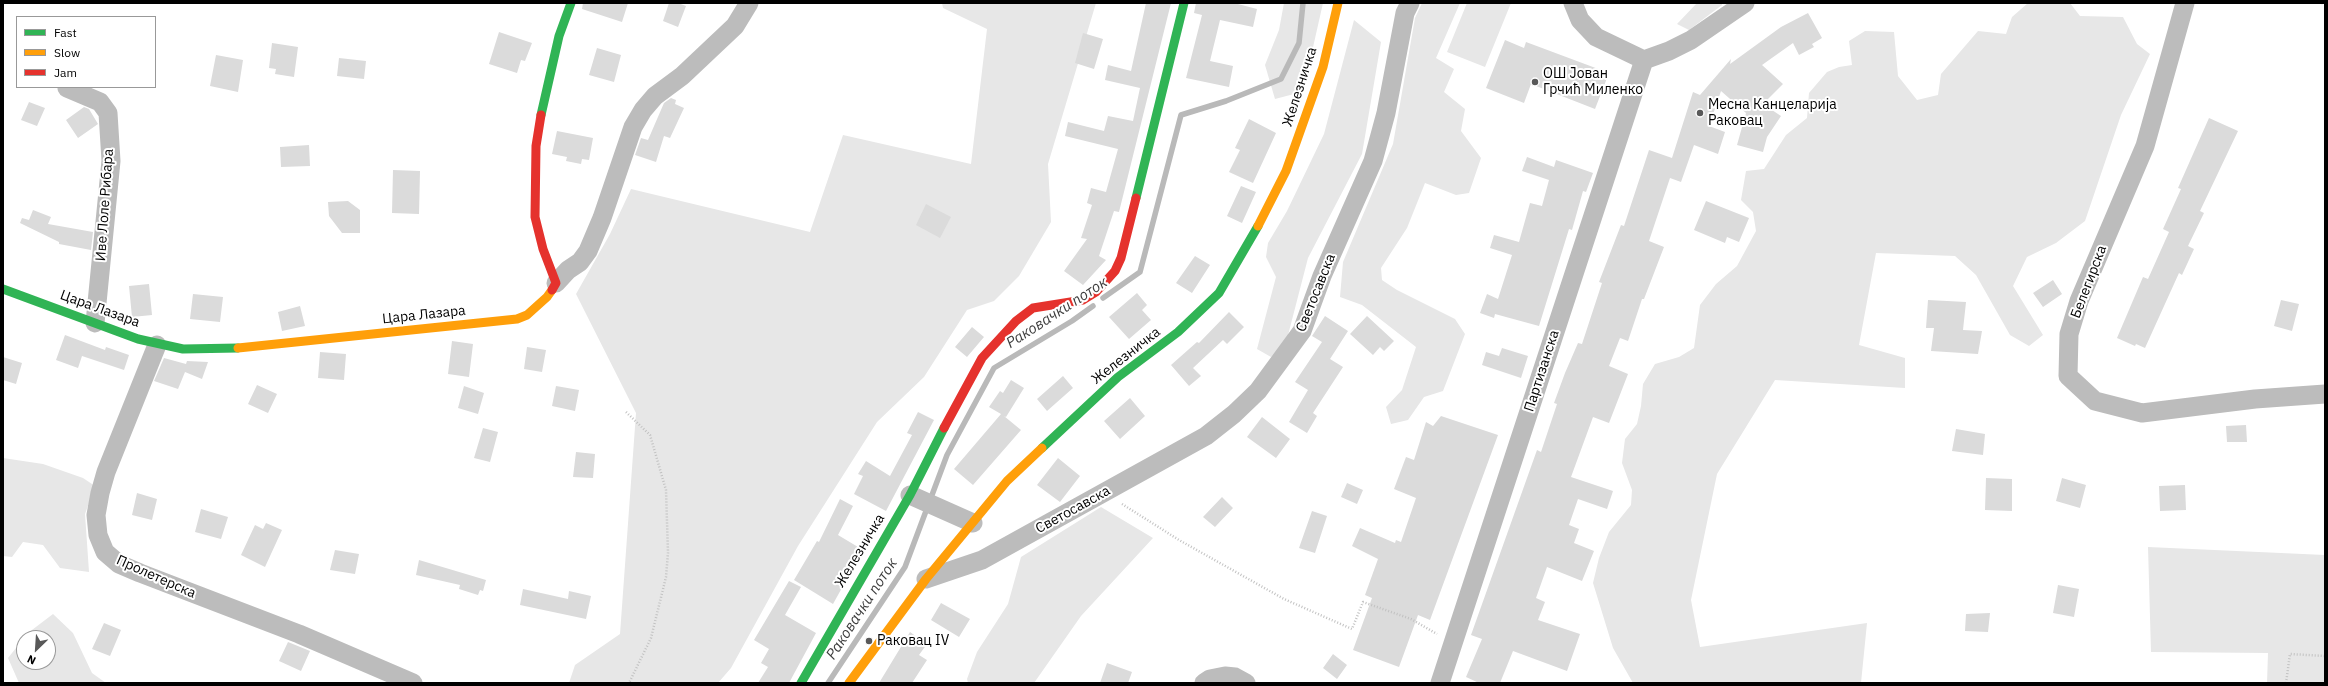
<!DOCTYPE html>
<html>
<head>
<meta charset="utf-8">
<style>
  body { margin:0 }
  #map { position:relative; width:2328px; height:686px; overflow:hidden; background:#fff; font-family:"IBM Plex Sans",sans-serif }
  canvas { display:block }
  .frame { position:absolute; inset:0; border:4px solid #000; pointer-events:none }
  .legend { position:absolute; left:16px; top:16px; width:140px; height:72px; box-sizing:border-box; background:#fff; border:1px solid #999; margin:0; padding:5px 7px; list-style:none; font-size:12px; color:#000 }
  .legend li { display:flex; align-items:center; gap:8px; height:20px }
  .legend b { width:20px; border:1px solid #999 }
  .north { position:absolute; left:16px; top:630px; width:40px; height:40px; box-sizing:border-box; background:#fff; border:1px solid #999; border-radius:50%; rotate:205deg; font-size:11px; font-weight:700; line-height:16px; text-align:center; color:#000 }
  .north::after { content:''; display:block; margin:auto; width:14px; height:18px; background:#595959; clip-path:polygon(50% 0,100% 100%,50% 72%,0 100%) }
</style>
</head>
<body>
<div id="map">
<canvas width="2328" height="686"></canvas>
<div class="frame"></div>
<ul class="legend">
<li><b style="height:5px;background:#30b455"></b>Fast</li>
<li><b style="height:5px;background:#ff9f0a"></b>Slow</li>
<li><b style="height:5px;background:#e5322d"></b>Jam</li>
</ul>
<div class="north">N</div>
</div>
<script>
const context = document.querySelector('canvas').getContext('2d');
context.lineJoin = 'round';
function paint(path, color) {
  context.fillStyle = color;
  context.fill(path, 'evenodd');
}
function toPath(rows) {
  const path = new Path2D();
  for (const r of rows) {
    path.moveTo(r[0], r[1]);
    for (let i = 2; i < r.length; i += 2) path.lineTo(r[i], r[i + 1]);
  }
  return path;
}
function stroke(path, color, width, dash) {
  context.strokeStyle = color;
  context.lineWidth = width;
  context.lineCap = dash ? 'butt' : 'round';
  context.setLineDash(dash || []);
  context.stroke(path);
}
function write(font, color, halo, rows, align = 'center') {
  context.font = font + ' "IBM Plex Sans",sans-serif';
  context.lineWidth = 4;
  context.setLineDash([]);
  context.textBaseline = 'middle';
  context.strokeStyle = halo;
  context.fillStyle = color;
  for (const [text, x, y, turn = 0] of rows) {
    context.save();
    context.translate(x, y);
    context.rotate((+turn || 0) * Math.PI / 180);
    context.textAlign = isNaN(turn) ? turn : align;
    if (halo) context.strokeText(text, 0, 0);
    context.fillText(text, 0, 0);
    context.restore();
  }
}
paint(toPath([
  [942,3,1096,3,1048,164,1051,222,1019,276,994,301,967,310,924,377,877,422,798,546,731,668,718,683,569,683,575,665,620,634,636,413,576,294,610,234,631,189,810,232,843,135,971,164,987,29,943,8],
  [1284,3,1323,3,1309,65,1294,94,1275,99,1265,65,1279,30],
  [1422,3,1460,3,1436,58,1454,69,1444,92,1465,109,1461,131,1481,158,1469,193,1456,195,1425,183,1407,228,1381,268,1382,280,1397,290,1455,319,1465,334,1443,391,1424,397,1408,420,1391,424,1386,407,1402,390,1416,347,1362,305,1340,297,1343,262,1393,144,1415,18],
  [1467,3,1511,3,1485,67,1447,52],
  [1697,3,1722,3,1722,5,1689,30,1677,24],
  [2028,3,2070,3,2080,16,2123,17,2137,44,2150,54,2121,115,2085,221,2056,243,2027,257,2013,286,2043,335,2029,346,2010,335,1976,275,1955,256,1876,253,1859,345,1905,358,1905,388,1775,380,1717,474,1691,600,1700,647,1867,623,1861,683,1633,683,1613,648,1593,583,1599,558,1609,532,1631,505,1632,490,1622,463,1625,439,1637,424,1641,406,1643,384,1655,364,1679,357,1694,348,1700,305,1716,284,1737,266,1756,231,1753,212,1741,200,1746,171,1764,169,1786,135,1807,118,1809,93,1827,72,1839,67,1852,65,1849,41,1865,31,1894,32,1898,76,1917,100,1938,95,1941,74,1978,31,2006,34,2012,17],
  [1354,20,1381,42,1362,154,1308,258,1286,343,1271,357,1257,349,1276,277,1266,257,1268,243,1287,211,1324,134],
  [3,458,43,464,83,478,95,486,85,514,89,572,60,568,43,545,23,542,12,557,3,556],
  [1101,507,1153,538,1081,616,1034,683,968,683,967,679,977,652,1008,604,1021,557],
  [2148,547,2325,555,2325,683,2267,683,2268,653,2151,652],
  [53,614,73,633,92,673,106,683,19,683,8,658,28,633],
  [24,638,48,638,48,662,24,662]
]), '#e7e7e7');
stroke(toPath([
  [1103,298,1140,272,1181,115,1226,101,1281,79,1299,43,1303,3],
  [828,683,905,567,947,455,994,368,1072,321,1093,306]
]), '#b9b9b9', 5.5);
paint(toPath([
  [583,3,628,3,622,22,582,9],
  [669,3,678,3,686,6,678,27,663,21],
  [1146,3,1171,3,1119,212,1114,211,1099,256,1106,260,1083,285,1064,271,1087,239,1081,238,1092,205,1087,203,1091,188,1106,192,1118,149,1065,136,1068,122,1104,131,1108,116,1133,121,1140,88,1105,80,1108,65,1131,71],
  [1196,3,1234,3,1257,9,1253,27,1220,20,1210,61,1233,66,1229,87,1186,78,1202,15,1194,13],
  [1808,13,1822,38,1812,44,1814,47,1799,55,1793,43,1762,65,1783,84,1763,104,1781,116,1767,137,1763,152,1737,145,1746,113,1721,91,1709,126,1725,132,1718,154,1694,145,1681,182,1670,178,1649,241,1664,247,1644,299,1642,299,1628,341,1620,338,1609,366,1628,374,1609,423,1593,417,1571,477,1613,491,1607,509,1578,499,1569,525,1579,529,1574,543,1594,551,1582,581,1547,567,1536,598,1545,602,1538,620,1580,634,1567,671,1513,651,1500,683,1479,683,1466,677,1482,639,1471,635,1537,450,1541,452,1557,404,1554,403,1565,373,1578,343,1582,344,1602,283,1599,282,1621,225,1624,226,1649,150,1672,158,1693,92,1700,95,1731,59,1730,64,1781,27],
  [499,32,532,43,525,61,521,60,517,73,489,64],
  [1083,33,1103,39,1094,69,1075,63],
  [1505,40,1524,48,1526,42,1609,73,1595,109,1531,84,1524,103,1486,88],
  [272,43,298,47,294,77,275,74,276,69,269,68],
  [597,48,621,55,614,82,589,75],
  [216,55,243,60,238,92,210,86],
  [339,58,366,61,364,79,337,76],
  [671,98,676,100,675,104,684,108,670,138,664,136,656,162,635,155,641,138,648,140,664,103],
  [29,102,45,108,37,126,21,120],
  [84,107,89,109,98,124,78,138,66,120],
  [2209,118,2238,131,2200,211,2204,213,2188,246,2194,249,2182,275,2179,273,2145,348,2136,344,2135,346,2117,338,2143,277,2148,279,2169,232,2163,229,2181,189,2178,188],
  [1249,119,1276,133,1253,183,1229,172,1240,150,1235,148],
  [557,131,593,138,589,160,582,159,581,164,566,161,567,157,552,154],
  [309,145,310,166,281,167,280,147],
  [1527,157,1554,167,1556,160,1593,173,1586,192,1583,191,1572,230,1569,229,1539,326,1495,314,1494,318,1480,313,1487,294,1498,299,1512,255,1490,248,1494,235,1519,242,1530,203,1542,206,1549,180,1522,171],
  [393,170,420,171,419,214,392,213],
  [1241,186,1256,192,1242,223,1227,216],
  [348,201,360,210,360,233,342,233,329,216,328,202],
  [1706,201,1749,218,1739,242,1727,237,1725,243,1694,230],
  [926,204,951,217,940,238,916,225],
  [33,210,51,217,48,224,93,232,91,250,59,244,59,242,20,223,22,218,29,220],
  [1195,256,1210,265,1192,293,1176,283],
  [2053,280,2062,294,2043,307,2033,293],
  [149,284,152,315,132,317,129,286],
  [1137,293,1147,305,1142,310,1151,320,1129,339,1109,317],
  [193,294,223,297,220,322,190,319],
  [1928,300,1966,302,1963,330,1982,331,1978,354,1931,351,1934,328,1926,328],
  [2281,300,2299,304,2292,331,2274,326],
  [300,306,305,326,282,331,278,312],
  [1229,312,1244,327,1227,344,1223,340,1193,368,1201,376,1189,386,1171,365,1197,342,1199,343],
  [1325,316,1348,331,1330,359,1343,367,1313,413,1317,416,1307,433,1289,422,1308,390,1295,382,1322,342,1312,336],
  [1367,316,1394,341,1384,351,1380,347,1373,355,1350,334],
  [972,327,984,337,967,357,955,347],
  [65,335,105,350,106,347,129,355,124,370,82,356,78,368,56,360],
  [452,341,473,344,469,377,448,374],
  [527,347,546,350,542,372,524,369],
  [1502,348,1528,356,1521,378,1482,365,1486,352,1499,356],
  [320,352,346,354,344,380,318,378],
  [3,357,22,363,16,384,3,380],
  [164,358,186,364,187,361,208,362,202,379,185,372,178,389,154,381],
  [1063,376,1073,388,1047,411,1037,399],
  [1011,380,1024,388,1006,417,1004,416,1021,430,973,485,954,469,1001,414,989,407,1000,391,1003,393],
  [257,385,277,394,268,413,248,404],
  [464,386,484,393,478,414,458,408],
  [556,386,579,390,575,411,552,406],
  [1130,398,1145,416,1120,439,1104,421],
  [918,412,934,420,886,511,854,494,863,476,858,474,866,461,890,476,912,435,907,433],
  [1441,416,1498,435,1430,620,1418,615,1399,667,1353,650,1372,598,1365,595,1378,559,1352,546,1360,528,1395,543,1396,540,1401,542,1416,498,1394,489,1406,457,1414,460,1426,422,1433,426],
  [1262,417,1290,439,1276,458,1247,437],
  [2246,425,2247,442,2227,442,2226,426],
  [483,428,498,432,490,462,474,458],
  [1956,429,1985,434,1983,455,1952,451],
  [576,452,595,454,593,478,573,477],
  [1058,458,1080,476,1060,502,1037,485],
  [1986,478,2012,479,2012,511,1985,510],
  [2062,478,2086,485,2080,508,2056,501],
  [1347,483,1363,490,1357,504,1341,497],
  [2185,485,2186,510,2160,511,2159,486],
  [137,493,157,499,152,520,132,515],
  [1222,497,1233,508,1215,527,1203,517],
  [840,499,853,506,838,535,863,550,833,604,794,580,817,541,819,542],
  [201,509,228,517,221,539,195,532],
  [1312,511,1327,516,1315,553,1299,548],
  [266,523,282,530,265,567,241,555,255,525,263,529],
  [335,550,359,554,355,574,330,570],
  [419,560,486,580,483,591,480,590,478,595,459,589,460,585,416,575],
  [789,581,801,587,785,615,816,633,789,683,758,683,768,667,761,663,769,649,754,640],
  [2058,585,2079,589,2074,617,2053,613],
  [523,589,568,599,569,591,591,596,586,619,520,605],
  [941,603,970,619,959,637,931,620],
  [1990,613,1988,632,1965,631,1966,614],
  [104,623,121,630,110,656,92,649],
  [910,632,927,644,919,655,927,660,912,683,879,683],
  [288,642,310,651,301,671,279,661],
  [1333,654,1347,665,1337,679,1323,668],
  [1107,663,1132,672,1128,683,1100,683]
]), '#dbdbdb');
stroke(toPath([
  [2322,3,2325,5],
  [626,412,650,435,666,490,668,553,666,577,651,638,629,683],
  [1122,504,1179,540,1284,599,1352,629,1363,602,1411,619,1437,634],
  [2286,683,2290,654,2325,656]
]), '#c2c2c2', 2.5, [1, 2]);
stroke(toPath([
  [1573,3,1580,20,1596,37,1644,60],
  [2185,3,2145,146,2079,301,2069,334,2068,376,2095,401,2142,413,2255,399,2325,394],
  [1644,60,1669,51,1691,40,1745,3],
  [67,88,100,102,108,113,111,161,95,323],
  [556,283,568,270,580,262,588,251,602,218,633,127,643,110,655,96,682,76,735,26,749,3],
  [157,345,106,472,100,493,96,515,98,535,105,552,119,564,140,573,299,634,413,683],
  [910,495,973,523],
  [926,579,982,560,1206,436,1234,414,1258,391,1302,331,1322,276,1373,161,1386,113,1405,13,1410,3],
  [1204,683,1210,679,1225,676,1235,677,1246,683],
  [1440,683,1644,60]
]), '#bcbcbc', 19);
stroke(toPath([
  [541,115,559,36,571,3],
  [1136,198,1184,3],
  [3,289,138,339,183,349,238,348],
  [1042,448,1118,377,1178,332,1219,293,1258,226],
  [801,683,910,495,944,428]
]), '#30b455', 9);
stroke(toPath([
  [1258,226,1286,171,1323,67,1338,3],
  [238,348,517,319,527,315,547,297,552,290],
  [849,683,926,579,1007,481,1042,448]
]), '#ff9f0a', 9);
stroke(toPath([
  [541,115,536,146,535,217,543,249,556,283,552,290],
  [944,428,982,358,1016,321,1033,308,1083,300,1096,292,1115,271,1121,258,1136,198]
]), '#e5322d', 9);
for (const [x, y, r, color] of [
  [1535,82,4,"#595959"],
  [1700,113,4,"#595959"],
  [869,641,4,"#595959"]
]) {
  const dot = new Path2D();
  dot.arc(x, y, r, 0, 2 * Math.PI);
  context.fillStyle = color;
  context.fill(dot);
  stroke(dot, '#fff', 1.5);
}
write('14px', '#000', '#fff', [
  ["ОШ Јован",1543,74],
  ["Грчић Миленко",1543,90],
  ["Месна Канцеларија",1708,105],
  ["Раковац",1708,121],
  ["Раковац IV",877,641]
], 'left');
write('14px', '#000', '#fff', [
  ["Железничка",1300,87,-72],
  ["Иве Лоле Рибара",105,205,-86],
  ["Белегирска",2089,282,-69],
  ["Светосавска",1316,293,-68],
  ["Цара Лазара",100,309,20],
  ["Цара Лазара",424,315,-6],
  ["Железничка",1126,356,-38],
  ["Партизанска",1542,371,-72],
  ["Светосавска",1073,510,-29],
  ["Железничка",860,551,-59],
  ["Пролетерска",156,577,24]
]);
write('italic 15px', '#3c3c3c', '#fff', [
  ["Раковачки поток",1057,313,-33],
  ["Раковачки поток",862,609,-57]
]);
</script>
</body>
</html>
